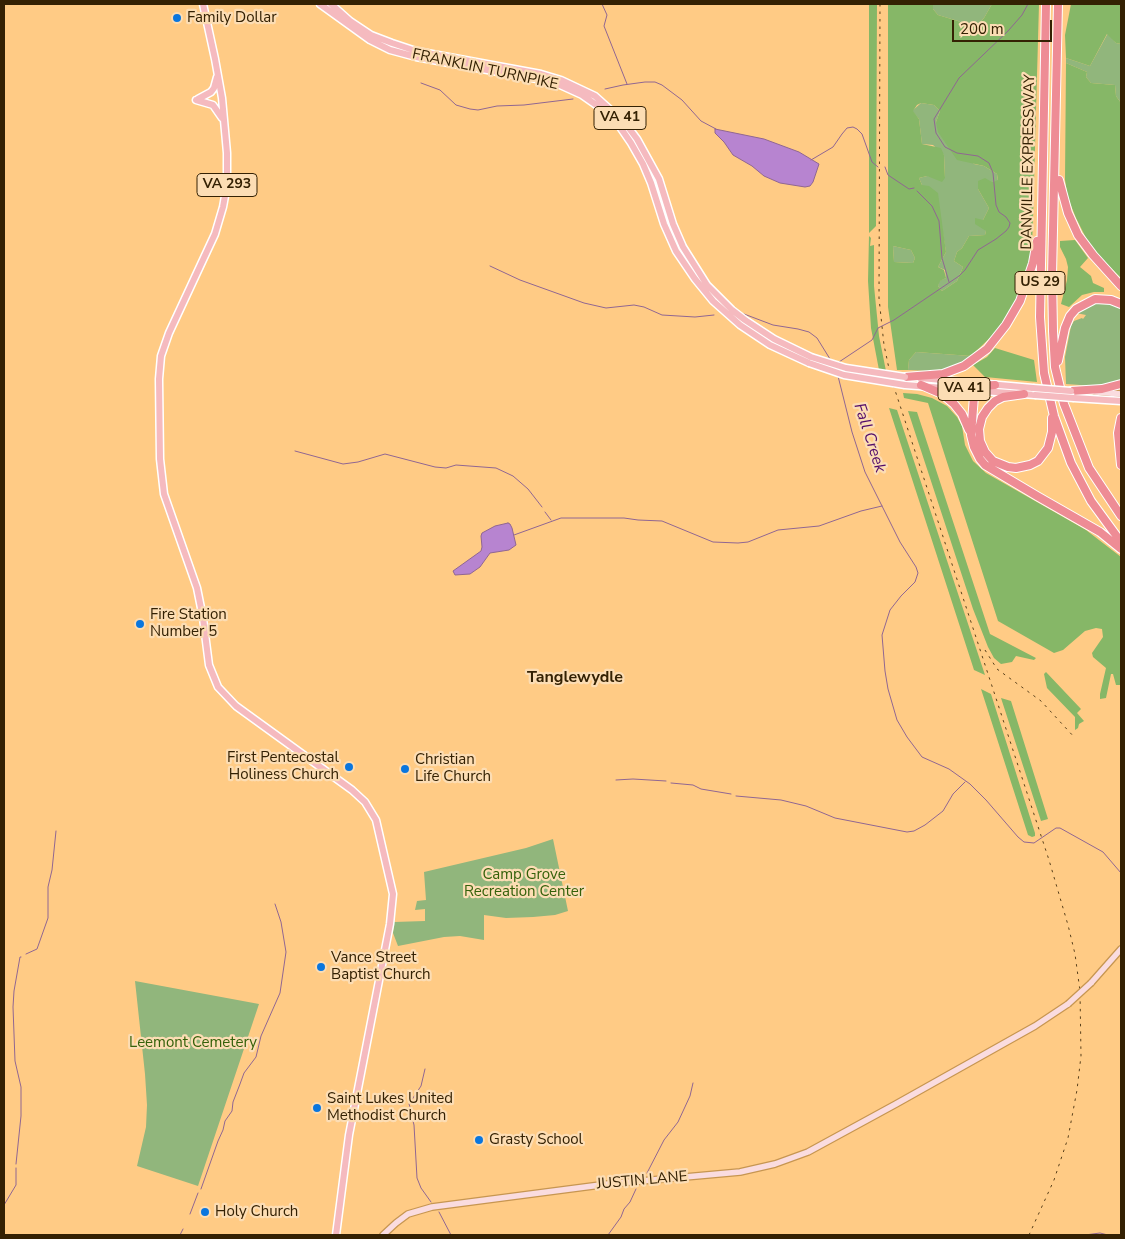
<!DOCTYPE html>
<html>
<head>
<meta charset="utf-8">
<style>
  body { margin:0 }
  #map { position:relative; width:1125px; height:1239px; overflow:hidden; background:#ffcb85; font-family:"Nunito Sans",sans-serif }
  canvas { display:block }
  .frame { position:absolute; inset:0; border:5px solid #342103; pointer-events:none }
  .scale { position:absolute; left:952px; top:20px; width:100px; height:22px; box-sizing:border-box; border:2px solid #342103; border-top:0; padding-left:6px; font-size:15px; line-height:18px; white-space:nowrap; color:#342103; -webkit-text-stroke:4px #fcddb4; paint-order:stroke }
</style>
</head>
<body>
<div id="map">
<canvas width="1125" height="1239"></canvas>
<div class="frame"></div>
<div class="scale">200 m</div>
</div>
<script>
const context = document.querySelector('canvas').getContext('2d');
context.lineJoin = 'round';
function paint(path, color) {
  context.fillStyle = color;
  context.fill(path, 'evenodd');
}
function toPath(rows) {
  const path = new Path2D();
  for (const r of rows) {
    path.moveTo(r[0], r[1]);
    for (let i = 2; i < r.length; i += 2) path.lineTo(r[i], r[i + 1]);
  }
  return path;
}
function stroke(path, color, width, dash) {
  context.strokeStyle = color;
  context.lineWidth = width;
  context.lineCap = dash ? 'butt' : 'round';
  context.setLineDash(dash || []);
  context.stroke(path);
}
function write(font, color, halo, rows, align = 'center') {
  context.font = font + ' "Nunito Sans",sans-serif';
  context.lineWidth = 4.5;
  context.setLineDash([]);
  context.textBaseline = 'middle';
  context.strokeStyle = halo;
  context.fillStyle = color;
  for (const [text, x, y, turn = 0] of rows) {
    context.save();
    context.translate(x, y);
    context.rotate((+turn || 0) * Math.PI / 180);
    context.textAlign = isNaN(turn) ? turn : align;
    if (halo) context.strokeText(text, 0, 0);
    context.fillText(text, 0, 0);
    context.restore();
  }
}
paint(toPath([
  [933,4,992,4,984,18,974,29,958,21,938,15,933,9],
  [1108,33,1116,43,1121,44,1121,103,1116,96,1115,85,1091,83,1086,77,1087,72,1066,63,1066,58,1090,66],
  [921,103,934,105,940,111,936,122,974,164,984,166,997,174,998,181,992,182,978,189,989,208,983,220,986,231,985,235,969,236,962,248,957,252,954,261,963,267,957,281,942,291,938,286,939,281,946,278,945,270,938,267,946,252,943,234,919,178,927,176,945,177,944,155,933,145,922,144,919,119,912,111],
  [893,246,911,250,915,258,913,263,894,262],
  [1099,302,1109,303,1121,309,1121,380,1115,383,1094,386,1066,384,1065,357,1071,326,1074,321,1082,318,1083,319,1086,315,1076,313,1081,309],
  [916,352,971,356,960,363,945,369,930,371,908,370,909,360],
  [553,839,568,911,555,915,533,917,506,918,484,915,484,940,460,936,444,937,398,946,393,933,394,922,425,921,425,909,415,910,417,901,426,900,424,872,526,848],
  [135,981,259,1004,198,1186,137,1166,146,1127,147,1105,145,1074]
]), '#91b67c');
paint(toPath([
  [869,4,877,4,876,226,869,233],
  [888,4,933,4,933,9,938,15,958,21,974,29,984,18,992,4,1039,4,1033,219,1032,246,1027,274,1014,305,996,332,971,356,916,352,909,360,908,370,897,370,888,307],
  [921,103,934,105,940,111,936,122,938,132,957,160,984,166,997,174,998,180,992,182,985,178,978,181,978,189,989,208,983,220,975,218,975,224,986,231,985,235,969,236,962,248,957,252,954,261,963,267,957,281,942,291,938,286,940,281,946,278,944,270,938,267,946,252,938,193,929,186,922,185,919,178,927,176,942,182,945,178,944,155,941,148,922,144,919,119,913,111,917,105],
  [893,246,911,250,915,258,913,263,894,262],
  [1071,4,1121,4,1121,44,1116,43,1107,34,1090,66,1066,58,1065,35],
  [1066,63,1087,72,1086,77,1091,83,1115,85,1116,96,1121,103,1121,278,1099,256,1086,238,1076,218,1068,198,1065,180],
  [869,236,871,238,870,246,874,245,874,286,879,336,886,371,879,370,871,328,868,281],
  [1075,240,1088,258,1080,267,1091,276,1093,283,1104,288,1104,292,1094,292,1082,295,1069,307,1061,304,1067,280,1068,267,1066,259,1060,247,1060,241],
  [995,348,1034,360,1037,382,985,377,973,365,987,357],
  [903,393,917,394,932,398,947,406,957,417,962,426,965,445,973,461,986,473,1086,530,1121,557,1121,685,1116,685,1113,674,1111,674,1106,698,1100,699,1100,694,1106,668,1093,657,1092,653,1103,637,1102,629,1096,628,1085,631,1063,650,1054,653,998,621,928,403,904,398],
  [889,408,897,410,985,675,974,670],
  [908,411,917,412,990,634,1036,658,1034,660,1016,656,1012,662,1001,664,994,658,988,647,973,609],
  [1046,672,1081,709,1077,713,1084,721,1079,724,1078,728,1075,730,1075,717,1047,688,1044,674],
  [981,689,991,694,1035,833,1035,836,1032,837,1028,835],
  [1001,698,1011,701,1048,819,1041,821]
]), '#86b767');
const water = toPath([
  [715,129,764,139,799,152,819,164,813,182,810,186,805,187,780,183,764,176,752,166,733,155,724,142,715,133,715,129],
  [508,523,510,524,512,528,516,545,509,550,490,553,480,567,470,574,455,575,453,571,481,551,482,547,481,536,482,533,495,526,508,523]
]);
paint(water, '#b784d0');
stroke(water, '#906692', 1);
stroke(toPath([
  [602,4,607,15,604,26,627,84],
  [421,83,440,90,456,105,470,109,478,110,497,106,524,105,573,99],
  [605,89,623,85,645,82,655,82,662,85,682,100,701,121,716,129],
  [811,160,833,147,842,134,847,128,853,127,857,129,862,134,872,162,878,167],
  [885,167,888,175,909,189,914,188],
  [917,191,932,206,939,221,942,258,949,282],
  [490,266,520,280,584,303,606,308,634,305,644,307,662,315,695,317,714,315],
  [744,314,773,325,798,329,809,332,817,338,830,359],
  [839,362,872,340,878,328,894,320,959,276,965,270,978,250,996,239,1006,231,1009,227,1010,223,1006,217,999,212,996,205,993,173,989,163,978,156,957,153,945,147,936,133,934,119,959,78,1008,31,1022,15,1028,4],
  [838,376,852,432,865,472,900,542,916,567,918,573,915,582,901,596,890,610,882,635,885,671,888,689,897,720,907,737,922,757,949,769,970,784,986,800,1018,837,1024,842,1034,843,1056,828,1060,828,1103,852,1121,873],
  [295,451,343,464,358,462,385,454,435,467,446,468,456,465,496,468,513,476,528,489,542,507],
  [545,512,551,520],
  [514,535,561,518,624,518,638,520,662,521,713,542,738,543,748,542,778,530,819,526,861,511,882,506],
  [616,780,633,779,666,781],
  [671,783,693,785,701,789,731,794],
  [736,796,781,800,806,806,835,818,907,832,914,831,925,825,943,811,953,794,965,782],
  [26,954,37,949,48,918,48,887,52,870,56,831],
  [410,1107,409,1104,421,1086,425,1069],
  [411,1113,414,1125,417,1178,421,1188,431,1202],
  [16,1164,21,1116,21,1087,15,1061,13,1007,14,991,20,957,21,957],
  [647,1173,664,1140,678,1122,690,1096,693,1083],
  [201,1189,218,1141,223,1130,225,1121,232,1111,233,1102,240,1084,244,1073,256,1057,261,1036,280,993,286,952,281,922,275,904],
  [4,1205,16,1185,16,1168],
  [439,1212,451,1235],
  [190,1214,198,1193],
  [180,1235,183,1229],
  [608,1235,621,1217,624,1209,630,1202,636,1189],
  [1085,1235,1100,1233,1108,1235]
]), '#906692', 1);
const secondary = toPath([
  [1096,392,1121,394],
  [1091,983,1121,949],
  [383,1235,396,1223,408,1214,432,1207,608,1184,740,1172,775,1164,808,1152,896,1104,1035,1026,1068,1004]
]);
const primary = toPath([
  [203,4,215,59,222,98,227,153,227,185,223,207,215,234,169,333,161,356,159,379,160,459,164,494,197,588,203,618,209,665,218,687,236,706,352,790,365,802,376,820,393,894,390,924,349,1135,336,1235],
  [320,4,370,40,390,50,416,57,537,79,560,85,582,95,602,109,620,127,631,143,643,164,651,183,664,224,676,251,695,279,713,301,740,325,770,345,809,363],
  [331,4,350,21,371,35,392,43,416,51,541,74,561,80,595,96,625,123,637,139,659,179,673,224,683,247,707,285,732,310,745,320,774,339,811,357],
  [198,99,211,92,214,88,217,77],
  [196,100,213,105,222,118],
  [920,378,1033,388],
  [905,385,1035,395],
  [1074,398,1121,401]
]);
const highway = toPath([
  [1046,4,1040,317,1044,373,1054,416,1071,463,1091,501,1121,542],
  [1058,4,1052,275,1053,331,1055,367,1064,404,1089,468,1121,516],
  [1059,180,1068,213,1078,235,1093,255,1121,286],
  [1058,361,1065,328,1070,316,1076,309,1095,299,1111,300,1121,304],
  [905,377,943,374,964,366,987,349,1006,325,1020,301,1033,263,1037,241],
  [921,385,942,394,954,404,962,414,969,430],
  [995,385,984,386,976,390,974,396,971,435,974,447,980,459,985,465,1037,496,1100,532,1121,549],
  [1071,391,1102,389,1121,384],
  [1024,394,1003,397,995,401,988,408,982,417,979,429,980,441,985,452,993,461,1008,467,1016,468,1030,465,1038,461,1048,448,1052,432,1052,418],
  [1121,418,1118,433,1121,465]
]);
stroke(secondary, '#c79651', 8);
stroke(primary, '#fff', 9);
stroke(highway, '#fff', 10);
stroke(secondary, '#fadcdf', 5.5);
stroke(primary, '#f5babf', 6);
stroke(highway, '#ee8c95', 8);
stroke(toPath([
  [880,4,879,298,884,345,891,378,1049,860,1068,925,1075,954,1080,991,1081,1056,1077,1090,1068,1138,1054,1180,1029,1235],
  [985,650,997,669,1041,701,1075,738]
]), '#59401b', 1, [2.5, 5]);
const secondaryBridge = toPath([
  [1068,1004,1091,983]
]);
const primaryBridge = toPath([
  [811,357,846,368,905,377],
  [809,363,844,375,905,385],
  [1033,388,1071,391],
  [1035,395,1074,398]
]);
stroke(secondaryBridge, '#c79651', 8, []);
stroke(primaryBridge, '#fff', 9, []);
stroke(secondaryBridge, '#fadcdf', 5.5);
stroke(primaryBridge, '#f5babf', 6);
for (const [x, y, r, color] of [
  [177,18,5,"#0a76de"],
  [140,624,5,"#0a76de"],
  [349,767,5,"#0a76de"],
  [405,769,5,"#0a76de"],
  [321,967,5,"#0a76de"],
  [317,1108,5,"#0a76de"],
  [479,1140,5,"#0a76de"],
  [205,1212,5,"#0a76de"]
]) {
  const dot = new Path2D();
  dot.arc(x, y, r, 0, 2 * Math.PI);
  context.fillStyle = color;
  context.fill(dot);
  stroke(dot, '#fcddb4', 2);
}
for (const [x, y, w] of [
  [620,118,52],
  [227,185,60],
  [1040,283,50],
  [964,389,52]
]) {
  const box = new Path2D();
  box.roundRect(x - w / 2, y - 11.5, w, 23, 4);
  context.fillStyle = '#fcddb4';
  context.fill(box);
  stroke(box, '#342103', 1);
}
write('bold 14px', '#342103', null, [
  ["VA 41",620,118],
  ["VA 293",227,185],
  ["US 29",1040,283],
  ["VA 41",964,389]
]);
write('15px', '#342103', '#fcddb4', [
  ["Family Dollar",187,18],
  ["Fire Station",150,615],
  ["Number 5",150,632],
  ["First Pentecostal",339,758,"right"],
  ["Holiness Church",339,775,"right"],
  ["Christian",415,760],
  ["Life Church",415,777],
  ["Vance Street",331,958],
  ["Baptist Church",331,975],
  ["Saint Lukes United",327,1099],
  ["Methodist Church",327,1116],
  ["Grasty School",489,1140],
  ["Holy Church",215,1212]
], 'left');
write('15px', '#342103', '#fcddb4', [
  ["FRANKLIN TURNPIKE",485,70,12],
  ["DANVILLE EXPRESSWAY",1029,162,-89],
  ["JUSTIN LANE",642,1181,-5]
]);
write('15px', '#34610a', '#fcddb4', [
  ["Camp Grove",524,875],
  ["Recreation Center",524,892],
  ["Leemont Cemetery",193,1043]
]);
write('italic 16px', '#510b6a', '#fcddb4', [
  ["Fall Creek",869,438,72]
]);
write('bold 16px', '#342103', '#fcddb4', [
  ["Tanglewydle",575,678]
]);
</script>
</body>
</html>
